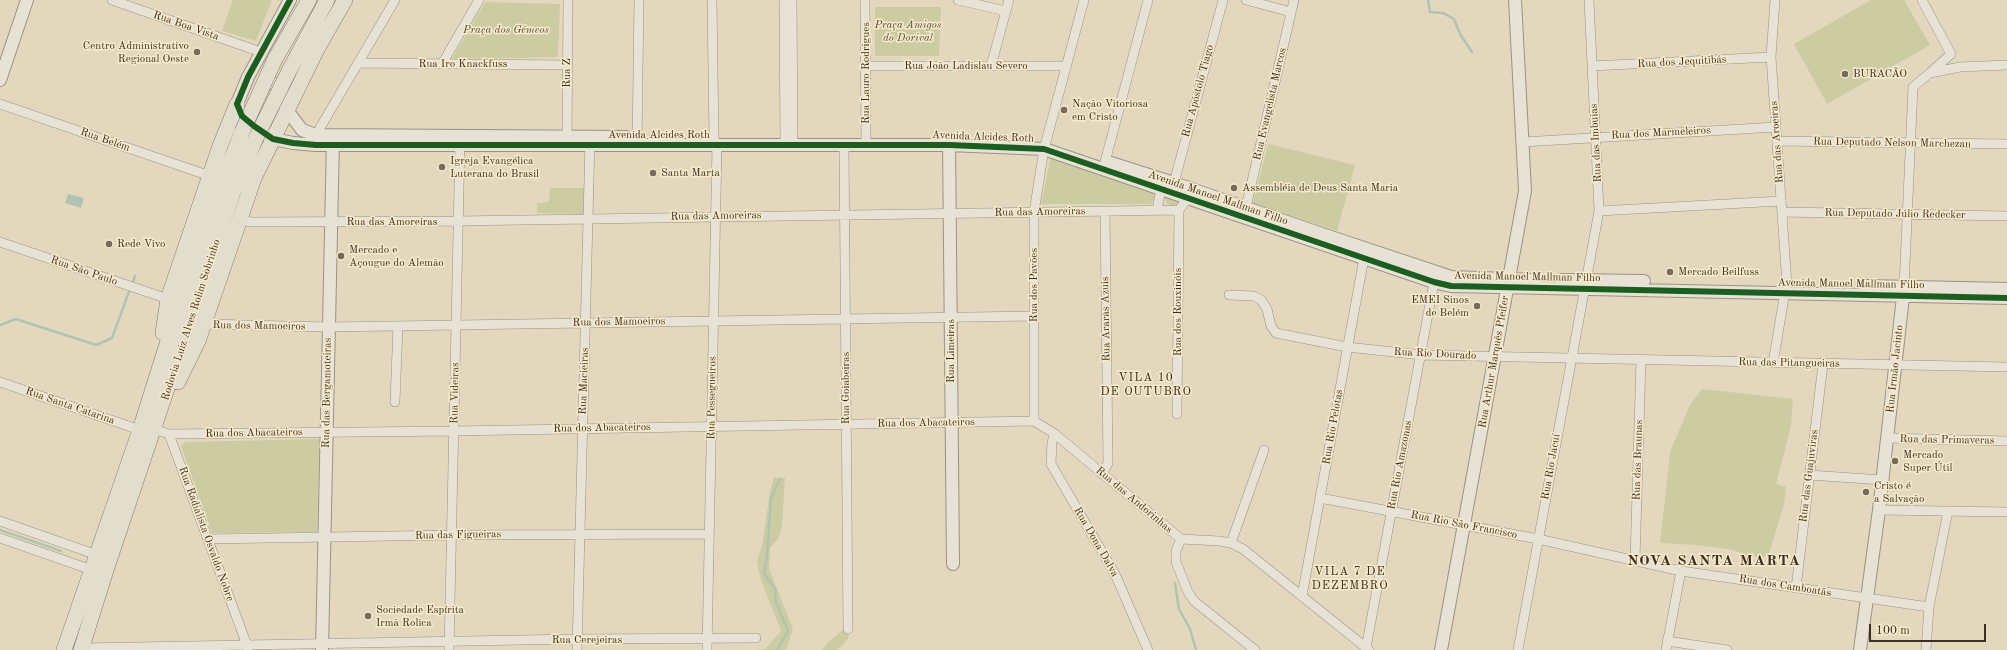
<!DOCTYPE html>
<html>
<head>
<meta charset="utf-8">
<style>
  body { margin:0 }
  #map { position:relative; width:2007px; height:650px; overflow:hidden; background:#e3d8bd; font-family:"Old Standard TT",serif }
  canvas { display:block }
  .scale { position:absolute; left:1869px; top:624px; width:117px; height:18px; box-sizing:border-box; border:2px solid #3d2f26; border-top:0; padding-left:5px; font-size:12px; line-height:14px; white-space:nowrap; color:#3d2f26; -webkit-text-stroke:3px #f7eaca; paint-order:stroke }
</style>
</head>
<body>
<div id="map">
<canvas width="2007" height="650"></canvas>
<div class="scale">100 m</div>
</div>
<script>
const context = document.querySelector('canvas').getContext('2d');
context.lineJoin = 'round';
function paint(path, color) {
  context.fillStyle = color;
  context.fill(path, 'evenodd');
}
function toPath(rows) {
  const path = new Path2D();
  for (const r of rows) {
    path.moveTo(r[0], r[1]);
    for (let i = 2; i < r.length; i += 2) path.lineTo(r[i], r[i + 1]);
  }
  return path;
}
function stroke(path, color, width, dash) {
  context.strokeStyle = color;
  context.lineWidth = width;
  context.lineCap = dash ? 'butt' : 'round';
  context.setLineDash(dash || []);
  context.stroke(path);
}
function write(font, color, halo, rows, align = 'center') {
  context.font = font + ' "Old Standard TT",serif';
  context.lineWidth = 3;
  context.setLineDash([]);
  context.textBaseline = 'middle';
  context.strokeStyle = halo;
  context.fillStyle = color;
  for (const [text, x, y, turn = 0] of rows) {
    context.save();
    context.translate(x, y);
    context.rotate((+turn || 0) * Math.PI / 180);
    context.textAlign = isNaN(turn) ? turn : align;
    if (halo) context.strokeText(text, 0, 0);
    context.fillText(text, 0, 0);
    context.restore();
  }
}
paint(toPath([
  [233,0,272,0,256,41,222,31],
  [1871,0,1904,0,1930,45,1827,104,1794,44],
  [485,2,560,4,558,57,452,59],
  [875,7,941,7,939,56,875,56],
  [1268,144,1355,165,1337,231,1253,203],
  [1051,156,1154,192,1155,198,1151,204,1041,204],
  [550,188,585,188,585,214,537,213,537,203,549,202],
  [1167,196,1181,200,1178,205,1172,206,1167,204,1165,199],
  [1702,389,1793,399,1791,426,1776,484,1786,487,1784,504,1768,557,1748,557,1734,550,1697,545,1660,543,1670,452,1690,405],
  [320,439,317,532,212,533,181,446,186,442],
  [774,477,785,478,782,528,778,539,770,548,769,569,793,629,786,650,752,650,765,649,781,631,760,577,757,560,762,547,770,492],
  [844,629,849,633,848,639,842,646,837,650,822,650,828,642]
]), '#cbcca2');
paint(toPath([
  [68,194,84,198,81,208,65,203]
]), '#b1c4b1');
stroke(toPath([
  [1428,0,1430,12,1443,13,1454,19,1460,34,1472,52],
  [132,285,135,276],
  [0,325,16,319,96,345,112,338,130,289],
  [0,530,61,551],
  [1175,583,1179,609,1190,629,1196,650],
  [777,650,788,631,776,602,775,589,764,573,767,556,771,498,780,479]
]), '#b1c4b1', 2.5);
const minor = toPath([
  [112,0,261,52],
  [784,0,785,146],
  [792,0,793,146],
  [865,0,866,146],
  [958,0,1006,11],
  [1246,0,1291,12],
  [1775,0,1771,57,1787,285],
  [1922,0,1951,54,1931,72],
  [358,63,567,65],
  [442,64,479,0],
  [866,66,1066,66],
  [991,66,1009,0],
  [1592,66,1771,57],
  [0,104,210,176],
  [316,140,320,128,395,0],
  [1777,141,2007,144],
  [1523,142,1776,127],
  [567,143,568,0],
  [637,145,639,0],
  [844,146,848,629],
  [1105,162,1148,0],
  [1174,183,1223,0],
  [1246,207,1294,0],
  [1157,210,1161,189],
  [1599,211,1781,201],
  [1782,212,2007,216],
  [239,220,251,222,458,221,1179,210,1188,198,1189,194],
  [0,242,168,299],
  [1904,287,1913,87,1930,73,1960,67,2007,65],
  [1229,295,1254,296,1261,300,1267,309,1271,326,1276,333,1347,347,1421,355,2007,367],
  [205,324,329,327,1034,316],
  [1773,363,1785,292],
  [0,382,140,430],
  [395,402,398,326],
  [1177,414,1179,210],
  [1034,421,1034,212,1044,149,1084,0],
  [1034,421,1055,434,1181,539,1219,541,1231,543,1243,549,1369,650],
  [154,429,169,434,454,431,1034,421],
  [169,434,248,648],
  [1055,434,1052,442,1051,464,1115,574,1148,650],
  [1887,438,2007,441],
  [1102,474,1108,463,1105,211],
  [1809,475,1883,480],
  [1320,498,1538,539,1681,571,1929,607],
  [1879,510,2007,512],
  [0,521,97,555],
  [0,538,92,570],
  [208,539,451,535,709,534],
  [1181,539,1176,551,1176,562,1188,592,1194,601,1255,650],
  [1231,543,1264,450],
  [1635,560,1641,360],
  [1796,588,1823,364],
  [1302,596,1364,258],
  [1667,641,1727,650],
  [82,648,577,639,756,638],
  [1366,648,1434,282],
  [449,650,460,140],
  [577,650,590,140],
  [707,650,717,145,714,138,712,0],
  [1518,650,1599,211,1589,0],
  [1666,650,1681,571],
  [1926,650,1929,607,1948,511]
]);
const tertiary = toPath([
  [290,0,248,77,237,104,242,116,254,126,273,139,293,143,316,145,949,145,1044,149,1434,282,1451,286,2007,298],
  [268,79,282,91,287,110,302,130,316,135,626,137],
  [0,80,27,0],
  [949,139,953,564],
  [1111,163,1174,183,1322,234,1451,277,1536,280],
  [1562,280,1644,281],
  [1866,286,2007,289],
  [322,650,333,139],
  [1441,650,1525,191,1515,0],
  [1860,650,1879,510,1904,288]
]);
const trunk = toPath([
  [275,59,309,0],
  [289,71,327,0],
  [163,333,168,299,220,146,237,104],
  [178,382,198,341,254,178,317,49,345,0],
  [64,650,140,430,180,303,213,207,242,132],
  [81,650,107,567,233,192,255,140]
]);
stroke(minor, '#9a9383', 10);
stroke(tertiary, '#9a9383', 14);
stroke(trunk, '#847c6e', 16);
stroke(minor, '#e7e2d5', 9);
stroke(tertiary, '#e7e2d5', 12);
stroke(trunk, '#e3ddcd', 15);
const trunkBridge = toPath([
  [242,132,275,59],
  [255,140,289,71]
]);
stroke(trunkBridge, '#847c6e', 16, []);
stroke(trunkBridge, '#e3ddcd', 15);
stroke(toPath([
  [290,0,248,77,237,104,242,116,254,126,273,139,293,143,316,145,949,145,1044,149,1434,282,1451,286,2007,298]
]), '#1b5e20', 6);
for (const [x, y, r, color] of [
  [197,52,4,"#776a5b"],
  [1845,74,4,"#776a5b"],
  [1064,110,4,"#776a5b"],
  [442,167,4,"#776a5b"],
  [653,173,4,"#776a5b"],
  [1234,188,4,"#776a5b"],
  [109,244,4,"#776a5b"],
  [341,256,4,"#776a5b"],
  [1670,272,4,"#776a5b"],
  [1477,306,4,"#776a5b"],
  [1895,461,4,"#776a5b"],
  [1866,492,4,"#776a5b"],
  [368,616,4,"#776a5b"]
]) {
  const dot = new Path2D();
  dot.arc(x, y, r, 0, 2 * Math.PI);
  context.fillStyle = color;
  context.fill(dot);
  stroke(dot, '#f7eaca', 1.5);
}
write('italic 11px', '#564c3a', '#f7eaca', [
  ["Praça Amigos",908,25],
  ["do Dorival",908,38],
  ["Praça dos Gêmeos",506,30]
]);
write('11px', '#3d2f26', '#f7eaca', [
  ["Rua Boa Vista",186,26,19],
  ["Rua dos Jequitibás",1682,62,-3],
  ["Rua Iro Knackfuss",463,64],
  ["Rua João Ladislau Severo",966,66],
  ["Rua Z",567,73,-90],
  ["Rua Lauro Rodrigues",866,73,-90],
  ["Rua Apóstolo Tiago",1198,91,-75],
  ["Rua Evangelista Marcos",1270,104,-77],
  ["Rua dos Marmeleiros",1661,133,-3],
  ["Avenida Alcides Roth",659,135],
  ["Avenida Alcides Roth",983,137,2],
  ["Rua Belém",105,140,19],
  ["Rua das Aroeiras",1777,142,-94],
  ["Rua das Imbuias",1596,143,-93],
  ["Rua Deputado Nelson Marchezan",1892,143,1],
  ["Avenida Manoel Mallman Filho",1218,198,19],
  ["Rua das Amoreiras",1040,212,-1],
  ["Rua Deputado Júlio Redecker",1895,214,1],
  ["Rua das Amoreiras",716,216,-1],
  ["Rua das Amoreiras",392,222],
  ["Rua São Paulo",84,271,19],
  ["Avenida Manoel Mallman Filho",1527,277,1],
  ["Avenida Manoel Mallman Filho",1851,284,1],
  ["Rua dos Pavões",1034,285,-90],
  ["Rua dos Rouxinóis",1178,312,-90],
  ["Rua Araras Azuis",1106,319,-91],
  ["Rodovia Luiz Alves Rolim Sobrinho",191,320,-72],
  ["Rua dos Mamoeiros",619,322,-1],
  ["Rua dos Mamoeiros",259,326,1],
  ["Rua Limeiras",951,351,-90],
  ["Rua Rio Dourado",1435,354,3],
  ["Rua Arthur Marquês Pfeifer",1494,362,-80],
  ["Rua das Pitangueiras",1789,363,1],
  ["Rua Irmão Jacinto",1895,369,-84],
  ["Rua Macieiras",584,381,-88],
  ["Rua Goiabeiras",846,388,-90],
  ["Rua das Bergamoteiras",327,393,-89],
  ["Rua Videiras",455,393,-89],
  ["Rua Pessegueiros",712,398,-89],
  ["Rua Santa Catarina",70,406,19],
  ["Rua dos Abacateiros",926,423,-1],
  ["Rua Rio Pelotas",1333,427,-80],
  ["Rua dos Abacateiros",602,428,-1],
  ["Rua dos Abacateiros",254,433,-1],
  ["Rua das Primaveras",1947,440,1],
  ["Rua das Braunas",1638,460,-88],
  ["Rua Rio Amazonas",1400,465,-79],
  ["Rua Rio Jacuí",1551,467,-80],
  ["Rua das Guajuviras",1809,476,-83],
  ["Rua das Andorinhas",1134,500,40],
  ["Rua Rio São Francisco",1464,525,11],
  ["Rua Radialista Osvaldo Nobre",206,534,70],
  ["Rua das Figueiras",458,535,-1],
  ["Rua Dona Dalva",1096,542,60],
  ["Rua dos Camboatãs",1785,586,9],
  ["Rua Cerejeiras",587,640]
]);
write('11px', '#3d2f26', '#f7eaca', [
  ["Centro Administrativo",189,46,"right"],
  ["Regional Oeste",189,59,"right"],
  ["BURACÃO",1853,74],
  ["Nação Vitoriosa",1072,104],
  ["em Cristo",1072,117],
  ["Igreja Evangélica",450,161],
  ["Luterana do Brasil",450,174],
  ["Santa Marta",661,173],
  ["Assembléia de Deus Santa Maria",1242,188],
  ["Rede Vivo",117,244],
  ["Mercado e",349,250],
  ["Açougue do Alemão",349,263],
  ["Mercado Beilfuss",1678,272],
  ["EMEI Sinos",1469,300,"right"],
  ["de Belém",1469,313,"right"],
  ["Mercado",1903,455],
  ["Super Útil",1903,468],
  ["Cristo é",1874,486],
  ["a Salvação",1874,499],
  ["Sociedade Espírita",376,610],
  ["Irmã Rolica",376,623]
], 'left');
context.letterSpacing = '1px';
write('12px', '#3d2f26', '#f7eaca', [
  ["VILA 10",1146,378],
  ["DE OUTUBRO",1146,392],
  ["VILA 7 DE",1350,572],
  ["DEZEMBRO",1350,586]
]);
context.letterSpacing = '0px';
context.letterSpacing = '1px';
write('bold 15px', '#3d2f26', '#f7eaca', [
  ["NOVA SANTA MARTA",1714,561]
]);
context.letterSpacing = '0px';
</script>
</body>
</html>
